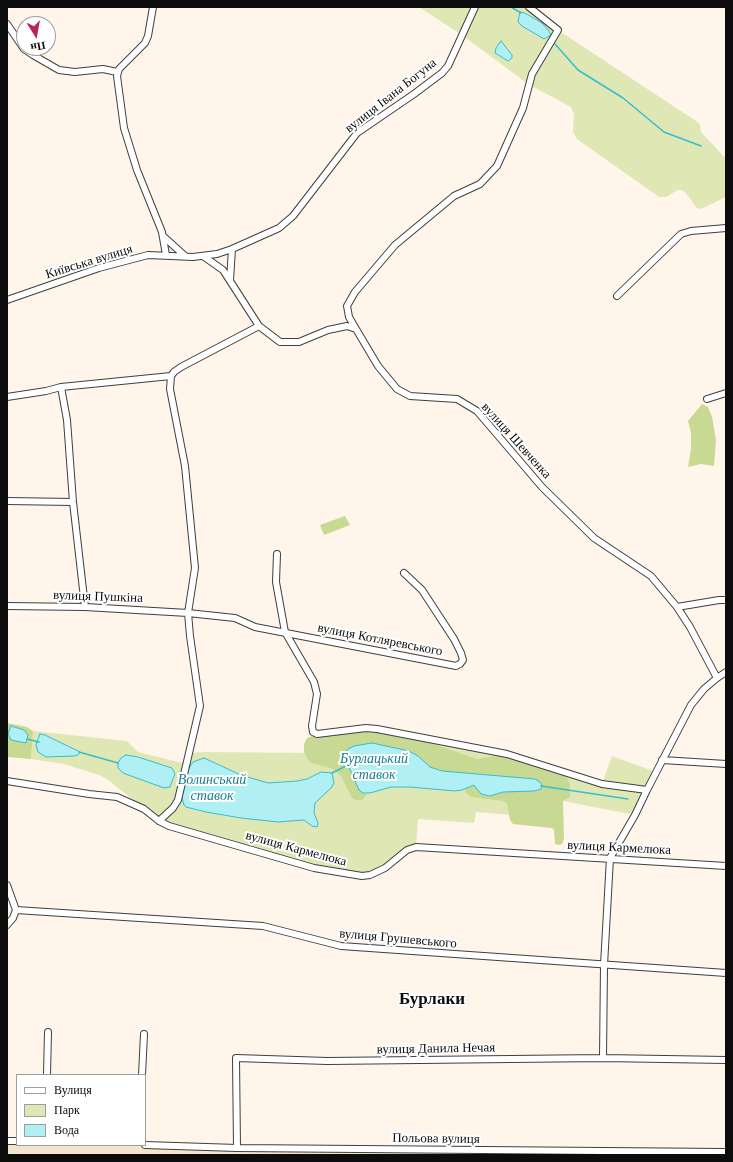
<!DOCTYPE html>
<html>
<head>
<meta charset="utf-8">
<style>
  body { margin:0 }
  #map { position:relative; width:733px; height:1162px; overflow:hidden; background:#fff5ea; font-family:Georgia,serif }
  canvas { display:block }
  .frame { position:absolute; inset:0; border:8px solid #0c0c0c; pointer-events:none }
  .legend { position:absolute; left:16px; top:1074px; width:130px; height:72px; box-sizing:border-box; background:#fff; border:1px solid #9e9e9e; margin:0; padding:5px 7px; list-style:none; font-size:12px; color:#0c0c0c }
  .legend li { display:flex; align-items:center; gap:8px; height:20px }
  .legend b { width:20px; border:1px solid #9e9e9e }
  .north { position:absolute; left:16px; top:16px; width:40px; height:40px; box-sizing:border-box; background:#fff; border:1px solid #9e9e9e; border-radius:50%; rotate:169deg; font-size:11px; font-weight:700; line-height:16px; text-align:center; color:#0c0c0c }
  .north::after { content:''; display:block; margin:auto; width:14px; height:18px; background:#ba2559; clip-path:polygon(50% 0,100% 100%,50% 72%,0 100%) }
</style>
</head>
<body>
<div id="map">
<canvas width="733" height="1162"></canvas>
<div class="frame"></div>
<ul class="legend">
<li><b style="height:5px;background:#fff"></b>Вулиця</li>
<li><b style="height:11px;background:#dfe8b5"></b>Парк</li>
<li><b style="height:11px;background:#b0f0f5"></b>Вода</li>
</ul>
<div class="north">Пн</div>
</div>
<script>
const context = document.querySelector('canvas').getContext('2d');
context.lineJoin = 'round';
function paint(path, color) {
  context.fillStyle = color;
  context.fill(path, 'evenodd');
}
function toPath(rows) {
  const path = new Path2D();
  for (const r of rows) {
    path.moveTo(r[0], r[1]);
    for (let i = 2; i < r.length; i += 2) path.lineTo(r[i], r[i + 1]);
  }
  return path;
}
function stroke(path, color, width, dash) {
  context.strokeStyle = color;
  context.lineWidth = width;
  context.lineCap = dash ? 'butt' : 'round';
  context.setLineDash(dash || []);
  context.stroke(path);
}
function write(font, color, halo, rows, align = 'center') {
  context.font = font + ' Georgia,serif';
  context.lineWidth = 4;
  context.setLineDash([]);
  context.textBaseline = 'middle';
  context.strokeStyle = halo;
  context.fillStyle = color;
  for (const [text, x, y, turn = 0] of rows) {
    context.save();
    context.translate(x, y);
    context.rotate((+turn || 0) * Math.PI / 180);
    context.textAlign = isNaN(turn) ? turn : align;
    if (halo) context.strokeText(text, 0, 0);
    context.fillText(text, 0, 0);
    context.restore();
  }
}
paint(toPath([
  [7,1141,17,1141,17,1145,145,1145,726,1152,726,1155,7,1155]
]), '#f4e4cb');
paint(toPath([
  [419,7,529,7,558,30,699,123,700,125,701,132,726,159,726,197,701,209,697,208,685,192,681,190,677,190,667,197,659,197,577,139,573,132,574,114,571,107,528,84,462,35],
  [366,728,507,754,602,783,612,756,656,772,635,815,563,801,562,819,476,812,474,823,418,819,416,847,370,875,314,868,169,826,144,809,107,779,99,775,64,764,31,759,33,731,127,741,138,752,182,763,189,753,204,752,311,753]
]), '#dfe8b5');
paint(toPath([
  [702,404,708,407,712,417,716,440,714,466,701,464,688,467,691,449,691,433,688,421],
  [345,516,350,525,324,535,320,525],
  [7,723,27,727,33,731,31,759,7,757],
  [366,728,416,738,477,759,507,754,566,776,570,784,570,797,563,801,564,839,562,844,559,845,555,844,554,830,552,828,513,824,510,820,507,803,503,801,471,797,465,792,465,789,442,771,433,769,415,760,365,791,366,796,362,800,356,800,352,798,341,776,333,769,312,763,309,762,304,752,304,744,307,738,317,734]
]), '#c8d994');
const water = toPath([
  [520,12,525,13,542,23,549,31,551,35,544,39,522,26,518,22,520,12],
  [501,41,512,55,512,58,508,61,495,53,496,48,501,41],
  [11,726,24,730,28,735,26,743,11,740,8,734,11,726],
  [40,734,45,735,80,752,78,755,74,756,46,757,38,752,36,745,40,734],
  [372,743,409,751,418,756,430,767,442,771,535,779,541,783,542,786,541,789,534,791,503,792,490,796,481,794,474,785,462,790,455,791,410,787,391,787,370,793,363,793,359,790,348,765,345,754,348,749,354,746,372,743],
  [126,755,138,757,172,768,175,774,171,784,170,787,164,788,123,773,118,768,118,763,121,758,126,755],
  [204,758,241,775,268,783,297,781,307,779,321,772,332,773,334,783,331,788,315,803,314,813,318,823,317,827,312,826,304,820,278,822,241,818,206,812,186,807,184,805,182,797,189,768,193,762,204,758]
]);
paint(water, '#b0f0f5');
stroke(water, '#37bdcc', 1);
stroke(toPath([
  [511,7,521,13],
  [555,44,578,70,623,98,664,132,701,146],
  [27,739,39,742],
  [79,752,118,763],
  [332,773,348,765],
  [541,786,628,799]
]), '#37bdcc', 1.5);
const minor = toPath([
  [153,7,148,36,145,43,119,69,117,76,124,128,137,170,162,232,166,255],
  [7,24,24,49,33,55,59,70,75,72,103,69,117,72],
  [164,237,185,256],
  [203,256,223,270,259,326,280,342,299,342,328,330,347,326,356,329,378,366,397,389,410,396,457,399,477,411,542,487,594,538,651,576,677,607,719,600,726,600],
  [230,280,232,249],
  [617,296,681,234,691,231,726,228],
  [7,300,99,268,148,255,193,257,217,254,232,249,279,228,293,216,357,133,414,94,442,73,448,66,475,7],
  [356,329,349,317,347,306,355,292,395,245,454,196,480,184,497,166,523,108,532,74,558,30,529,7],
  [61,387,67,420,73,502,85,607],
  [7,397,46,391,61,387,171,376,174,372,181,367,259,326],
  [707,399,726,393],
  [7,501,73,502],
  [277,554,276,582,285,632,314,682,317,694,312,726,313,732,317,734,366,728,377,729,507,754,602,784,647,790],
  [7,606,85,607,188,613,235,618,255,627,456,666,460,664,463,660,461,653,454,639,422,590,404,573],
  [677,607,690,627,717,678],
  [662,760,726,764],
  [7,781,89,794,117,797,144,809,159,821,169,826,314,868,362,876,370,875,385,868,407,850,416,847,726,866],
  [159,821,173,808,178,800,200,706,190,636,188,613,195,568,185,466,170,389,171,376],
  [7,885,16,910],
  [7,925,13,918,16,910,263,926,341,946,726,973],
  [603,1058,604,965,610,858,635,815,647,790,691,705,704,689,717,678,726,672],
  [47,1075,48,1032],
  [142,1075,144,1034],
  [7,1141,17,1141],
  [145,1145,237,1148,726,1152],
  [237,1148,236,1058,327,1061,603,1058,726,1060]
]);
stroke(minor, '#3f3f3f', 8);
stroke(minor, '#fff', 6);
write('13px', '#0c0c0c', '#fff', [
  ["вулиця Івана Богуна",391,96,-38],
  ["Київська вулиця",89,262,-17],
  ["вулиця Шевченка",516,441,48],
  ["вулиця Пушкіна",98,597,2],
  ["вулиця Котляревського",380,640,11],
  ["вулиця Кармелюка",619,848,3],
  ["вулиця Кармелюка",296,849,15],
  ["вулиця Грушевського",398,939,5],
  ["вулиця Данила Нечая",436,1049,-1],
  ["Польова вулиця",436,1139,1]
]);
write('italic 14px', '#167d8e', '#fff', [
  ["Бурлацький",374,759],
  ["ставок",374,775],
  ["Волинський",212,780],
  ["ставок",212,796]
]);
write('bold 17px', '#0c0c0c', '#fff', [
  ["Бурлаки",432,1000]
]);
</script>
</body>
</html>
